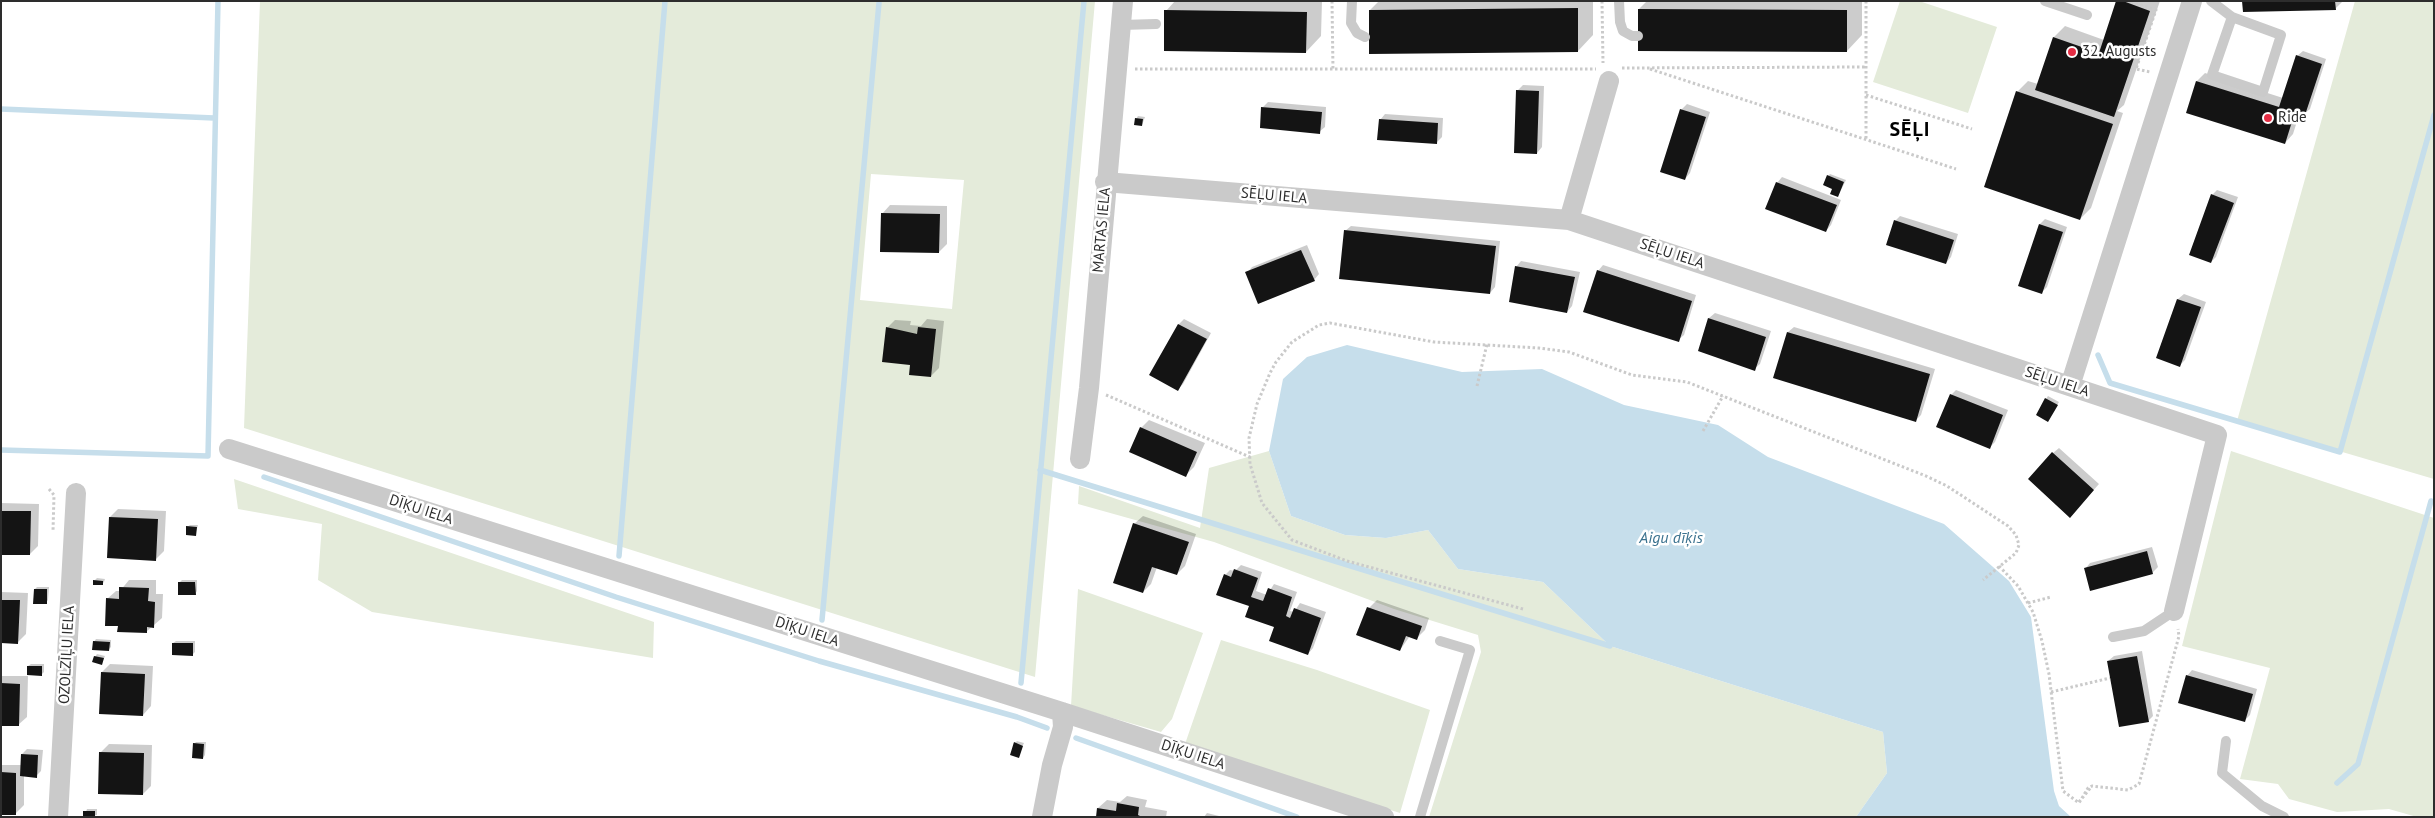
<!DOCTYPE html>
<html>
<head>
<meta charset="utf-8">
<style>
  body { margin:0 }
  #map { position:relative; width:2435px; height:818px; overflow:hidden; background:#fff; font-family:"PT Sans",sans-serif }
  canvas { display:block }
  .frame { position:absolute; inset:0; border:2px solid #2d2d2d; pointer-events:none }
</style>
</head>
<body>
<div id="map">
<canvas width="2435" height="818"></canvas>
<div class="frame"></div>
</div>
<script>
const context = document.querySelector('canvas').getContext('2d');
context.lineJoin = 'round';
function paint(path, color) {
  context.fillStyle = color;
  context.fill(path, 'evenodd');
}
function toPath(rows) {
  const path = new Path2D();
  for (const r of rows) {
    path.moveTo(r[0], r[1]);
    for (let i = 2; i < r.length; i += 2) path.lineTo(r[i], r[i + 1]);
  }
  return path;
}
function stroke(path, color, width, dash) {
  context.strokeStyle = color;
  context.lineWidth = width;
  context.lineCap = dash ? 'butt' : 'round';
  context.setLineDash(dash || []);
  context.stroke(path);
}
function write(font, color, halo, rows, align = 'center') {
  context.font = font + ' "PT Sans",sans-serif';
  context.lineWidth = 5;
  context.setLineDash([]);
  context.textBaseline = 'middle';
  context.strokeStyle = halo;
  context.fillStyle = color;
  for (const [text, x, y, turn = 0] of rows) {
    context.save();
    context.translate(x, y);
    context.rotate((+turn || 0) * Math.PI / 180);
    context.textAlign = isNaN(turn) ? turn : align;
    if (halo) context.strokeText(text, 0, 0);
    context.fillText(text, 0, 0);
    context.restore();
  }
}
paint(toPath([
  [260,1,1095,1,1035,677,244,428],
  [871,174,964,180,952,309,860,300],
  [1900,1,1919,1,1997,27,1968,113,1873,82],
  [2355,1,2434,1,2434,479,2237,421],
  [1269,451,1291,516,1345,535,1386,538,1428,530,1458,569,1543,582,1610,646,1883,732,1887,773,1856,817,1429,817,1481,652,1478,635,1394,609,1214,542,1078,504,1079,486,1200,528,1209,468],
  [2231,451,2434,518,2434,817,2417,817,2389,809,2337,812,2289,799,2278,784,2240,779,2270,668,2182,646],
  [234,479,654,622,653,658,372,612,318,580,322,524,238,509],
  [1078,589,1203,633,1172,719,1161,732,1071,706],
  [1221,640,1317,670,1430,710,1400,813,1185,744]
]), '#e4ebda');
paint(toPath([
  [1347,345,1462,372,1542,369,1624,405,1718,425,1768,457,1944,524,2009,581,2031,617,2054,791,2059,806,2071,817,1856,817,1887,773,1883,732,1610,646,1543,582,1458,569,1428,530,1386,538,1345,535,1291,516,1269,451,1283,379,1307,357]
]), '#c6deeb');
paint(toPath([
  [1175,1,1322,1,1321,36,1306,52,1166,11],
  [1379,1,1593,1,1593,35,1578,51,1370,10],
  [1647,1,1862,1,1862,35,1847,51,1639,9],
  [2118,1,2160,1,2124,105,2117,111,2123,113,2091,208,2080,219,2017,92,2028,81,2038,84,2054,37,2065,26,2104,40],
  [2244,1,2343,1,2335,9],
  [2303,51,2326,59,2310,109,2304,114,2300,112,2293,134,2285,143,2187,112,2197,81,2205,73,2283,98,2297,56],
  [1523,85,1544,86,1542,147,1537,153,1517,91],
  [1268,102,1326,107,1325,127,1319,132,1263,107],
  [1687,104,1710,112,1690,173,1685,179,1681,110],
  [1385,114,1443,118,1442,137,1436,143,1380,120],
  [1138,116,1145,117,1142,125,1136,119],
  [1830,174,1846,180,1838,196,1828,176],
  [1782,177,1841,200,1831,225,1826,231,1777,183],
  [2217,190,2238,197,2216,257,2211,262,2212,195],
  [890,205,947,206,947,244,939,252,882,214],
  [1900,216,1958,234,1951,257,1946,263,1895,221],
  [2045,219,2067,227,2047,287,2041,293,2040,224],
  [1351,226,1500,241,1495,287,1490,293,1345,231],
  [1307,245,1319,274,1314,280,1247,273,1252,267],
  [1521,261,1580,272,1572,306,1567,312,1516,267],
  [1603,265,1696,295,1684,335,1678,340,1598,271],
  [2184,294,2206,302,2185,360,2180,365,2158,358,2178,299],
  [1715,313,1771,331,1760,364,1754,369,1699,351,1709,318],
  [927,319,944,321,939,368,931,376,911,364,887,328,895,320,911,321,910,325,921,326],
  [1184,319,1211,333,1183,384,1178,389,1151,375,1179,324],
  [1794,327,1935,369,1921,415,1916,420,1775,377,1788,332],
  [1956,390,2008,410,1995,442,1990,447,1951,395],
  [2048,396,2059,402,2048,420,2046,399],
  [1149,420,1205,443,1194,467,1186,475,1141,428],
  [2059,448,2099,484,2075,511,2053,453],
  [1,503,39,504,38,546,30,554,1,554],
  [118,509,166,511,164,551,155,560,110,517],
  [1143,516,1196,534,1185,566,1177,574,1157,567,1151,584,1143,592,1134,524],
  [190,525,198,525,195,535,187,527],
  [2152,547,2158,567,2152,573,2085,569,2090,563],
  [1241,565,1262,572,1256,591,1267,595,1274,584,1297,592,1290,611,1294,612,1300,603,1326,612,1313,648,1308,654,1250,605,1225,575,1230,570,1235,571],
  [97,578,105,579,104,582,102,584,94,581],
  [129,580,156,580,156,594,163,594,162,618,146,632,119,625,107,599,116,591,120,591],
  [182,580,197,580,197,591,195,594,179,583],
  [37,587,49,587,48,600,46,603,35,589],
  [1,592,28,593,26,634,18,642,1,642],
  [1377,600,1429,618,1425,630,1417,638,1410,636,1400,650,1369,608],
  [96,639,111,640,111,647,108,650,94,642],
  [176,641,195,641,195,652,193,654,173,643],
  [2142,651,2153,716,2148,721,2108,661,2114,656],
  [97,654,105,656,102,663,95,657],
  [31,664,44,664,44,672,42,674,28,666],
  [110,664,153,666,151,706,143,715,102,672],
  [2192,670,2257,689,2250,715,2245,720,2187,676],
  [1,676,28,676,27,717,18,725,1,724],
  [1017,741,1024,743,1018,756,1015,743],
  [196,742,206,742,205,755,203,758,194,744],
  [109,744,152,745,151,786,143,794,100,753],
  [27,749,43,750,41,771,36,776,24,775,24,805,15,814,1,813,1,765,21,765,22,754],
  [1127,796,1147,800,1145,807,1167,811,1166,817,1097,817,1098,808,1107,800,1120,802],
  [87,809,97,809,97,815,84,817],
  [1207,813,1223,817,1204,817]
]), '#0003');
stroke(toPath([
  [1,109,214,118],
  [2098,355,2110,383,2340,452,2434,115],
  [1,450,208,456,218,1],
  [1040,470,1610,646],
  [264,477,616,597,819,661,1017,717,1047,728],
  [619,556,665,1],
  [822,620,879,3],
  [1021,683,1084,1],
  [1076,738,1297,817],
  [2337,783,2358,764,2431,501]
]), '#c6deeb', 5.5);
paint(toPath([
  [2116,1,2123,1,2150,11,2114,117,2035,90,2053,37,2099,53],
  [2242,1,2335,1,2336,10,2243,12],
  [1578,8,1578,52,1369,54,1369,10],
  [1638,9,1847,10,1847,52,1638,51],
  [1164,10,1307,12,1306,53,1164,51],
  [2296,55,2322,64,2305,115,2295,112,2285,144,2186,113,2196,81,2279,107],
  [1516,90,1539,91,1537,154,1514,153],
  [2016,91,2113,124,2080,220,1984,187],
  [1261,107,1322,112,1320,134,1260,128],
  [1680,109,1706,117,1685,180,1660,172],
  [1135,118,1143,119,1142,126,1134,125],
  [1379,119,1438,123,1437,144,1377,140],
  [1827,175,1844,182,1838,197,1830,194,1832,189,1823,185],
  [1776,182,1837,205,1826,232,1765,209],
  [2211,194,2234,203,2211,263,2189,255],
  [881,213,940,214,939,253,880,252],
  [1894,220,1954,240,1946,264,1886,245],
  [2039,224,2063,232,2042,294,2018,286],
  [1344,230,1496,246,1490,294,1339,279],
  [1301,250,1315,281,1258,304,1245,272],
  [1515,266,1575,277,1567,313,1509,302],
  [1597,270,1692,301,1679,342,1583,312],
  [2177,299,2201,307,2180,367,2156,358],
  [1708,318,1766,337,1755,371,1698,351],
  [1178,324,1207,339,1178,391,1149,375],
  [886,327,917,334,918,327,936,329,931,377,909,375,910,365,882,362],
  [1787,332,1930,374,1916,422,1773,378],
  [1950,394,2003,415,1990,449,1936,427],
  [2045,398,2058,405,2048,422,2036,415],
  [1140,427,1197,452,1186,477,1129,452],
  [2052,452,2094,490,2070,518,2028,479],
  [1,511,31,511,30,555,1,555],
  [109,517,158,519,156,561,107,558],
  [1133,523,1189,542,1177,575,1152,567,1143,593,1113,583],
  [186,526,197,527,196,536,186,535],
  [2147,551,2153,574,2090,591,2084,568],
  [1234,569,1258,578,1251,597,1263,601,1268,588,1292,597,1286,616,1290,618,1294,608,1321,618,1308,655,1269,641,1274,627,1245,617,1249,606,1216,595,1224,574,1231,577],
  [93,580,103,581,103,585,93,585],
  [178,582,195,582,196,595,178,595],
  [119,587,149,588,148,601,155,602,154,628,147,627,147,633,117,632,118,626,105,626,106,598,119,599],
  [34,589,47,589,47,604,33,604],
  [1,600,20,600,18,644,1,643],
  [1367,607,1422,626,1417,640,1406,636,1400,651,1356,635],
  [93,641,110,642,109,651,92,650],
  [172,643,193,643,193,656,172,655],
  [94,656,104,658,102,665,92,662],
  [2137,656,2149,722,2119,727,2107,661],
  [27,666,42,666,42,676,27,675],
  [101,672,145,674,143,716,99,714],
  [2186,675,2253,694,2245,722,2178,703],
  [1,683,20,684,19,726,1,726],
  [1014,742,1023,746,1019,758,1010,755],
  [193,743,204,744,203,759,192,758],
  [99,752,144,753,143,795,98,794],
  [21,754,38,755,37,778,20,776],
  [1,772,16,773,16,815,1,815],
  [1117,803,1139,807,1138,815,1142,817,1096,817,1097,808,1116,811],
  [83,811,95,811,95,817,83,817]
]), '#141414');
stroke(toPath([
  [1332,1,1333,70],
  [1602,1,1603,63],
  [1866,1,1866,140],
  [2131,1,2156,10,2136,69,2150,72],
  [1622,68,1866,67],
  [1135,69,1596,69],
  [1650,69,1956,169],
  [1866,95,1972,129],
  [1477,386,1487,344],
  [1106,395,1250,457],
  [1703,431,1723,396],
  [49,489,54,495,53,531],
  [1999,566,2018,586,2033,612,2042,641,2049,674,2063,791,2079,803,2088,788,2092,786,2128,790,2139,784,2179,636,2178,629],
  [2028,603,2051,597],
  [1523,609,1347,561,1292,540,1262,503,1250,464,1249,438,1257,404,1270,373,1276,362,1292,342,1319,325,1330,323,1434,342,1539,348,1569,352,1632,375,1687,382,1926,476,1947,486,2008,526,2016,535,2019,545,2016,553,1983,580],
  [2051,692,2110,678],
  [2079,802,2092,786]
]), '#cacaca', 3, [2.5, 2.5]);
stroke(toPath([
  [1352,1,1351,23,1357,33,1365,37],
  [1619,1,1620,22,1623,31,1632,36,1638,36],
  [2045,1,2087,15],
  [2211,1,2232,17,2281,35,2263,92,2212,75,2232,17],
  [1121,25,1156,24],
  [2113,637,2144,631,2174,611],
  [2226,741,2222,773,2262,806,2284,817],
  [1420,817,1470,650,1440,641]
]), '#cacaca', 10);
stroke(toPath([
  [1105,182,1569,220,2217,435,2174,611],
  [1569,220,1609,81],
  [2070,386,2192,1],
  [229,449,1062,712,1384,817],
  [1080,459,1089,388,1123,1],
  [58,817,76,493],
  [1042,817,1052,765,1063,727,1062,712]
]), '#cacaca', 20);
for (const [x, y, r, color] of [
  [2072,52,5,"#e52d44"],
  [2268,118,5,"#e52d44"]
]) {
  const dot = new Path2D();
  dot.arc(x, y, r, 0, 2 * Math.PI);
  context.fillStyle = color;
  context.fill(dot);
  stroke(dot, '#fff', 2);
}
write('15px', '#2d2d2d', '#fff', [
  ["32. Augusts",2082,52],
  ["Ride",2278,118]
], 'left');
write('15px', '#2d2d2d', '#fff', [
  ["SĒĻU IELA",1274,196,5],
  ["MARTAS IELA",1102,230,-85],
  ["SĒĻU IELA",1672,254,18],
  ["SĒĻU IELA",2057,382,18],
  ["DĪĶU IELA",421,510,18],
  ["DĪĶU IELA",807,632,18],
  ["OZOLZĪĻU IELA",67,655,-87],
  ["DĪĶU IELA",1193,755,18]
]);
write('italic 16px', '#3b728f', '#fff', [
  ["Aigu dīķis",1671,538]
]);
context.letterSpacing = '1px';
write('bold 20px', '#000', '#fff', [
  ["SĒĻI",1910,130]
]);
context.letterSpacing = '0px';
</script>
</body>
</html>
